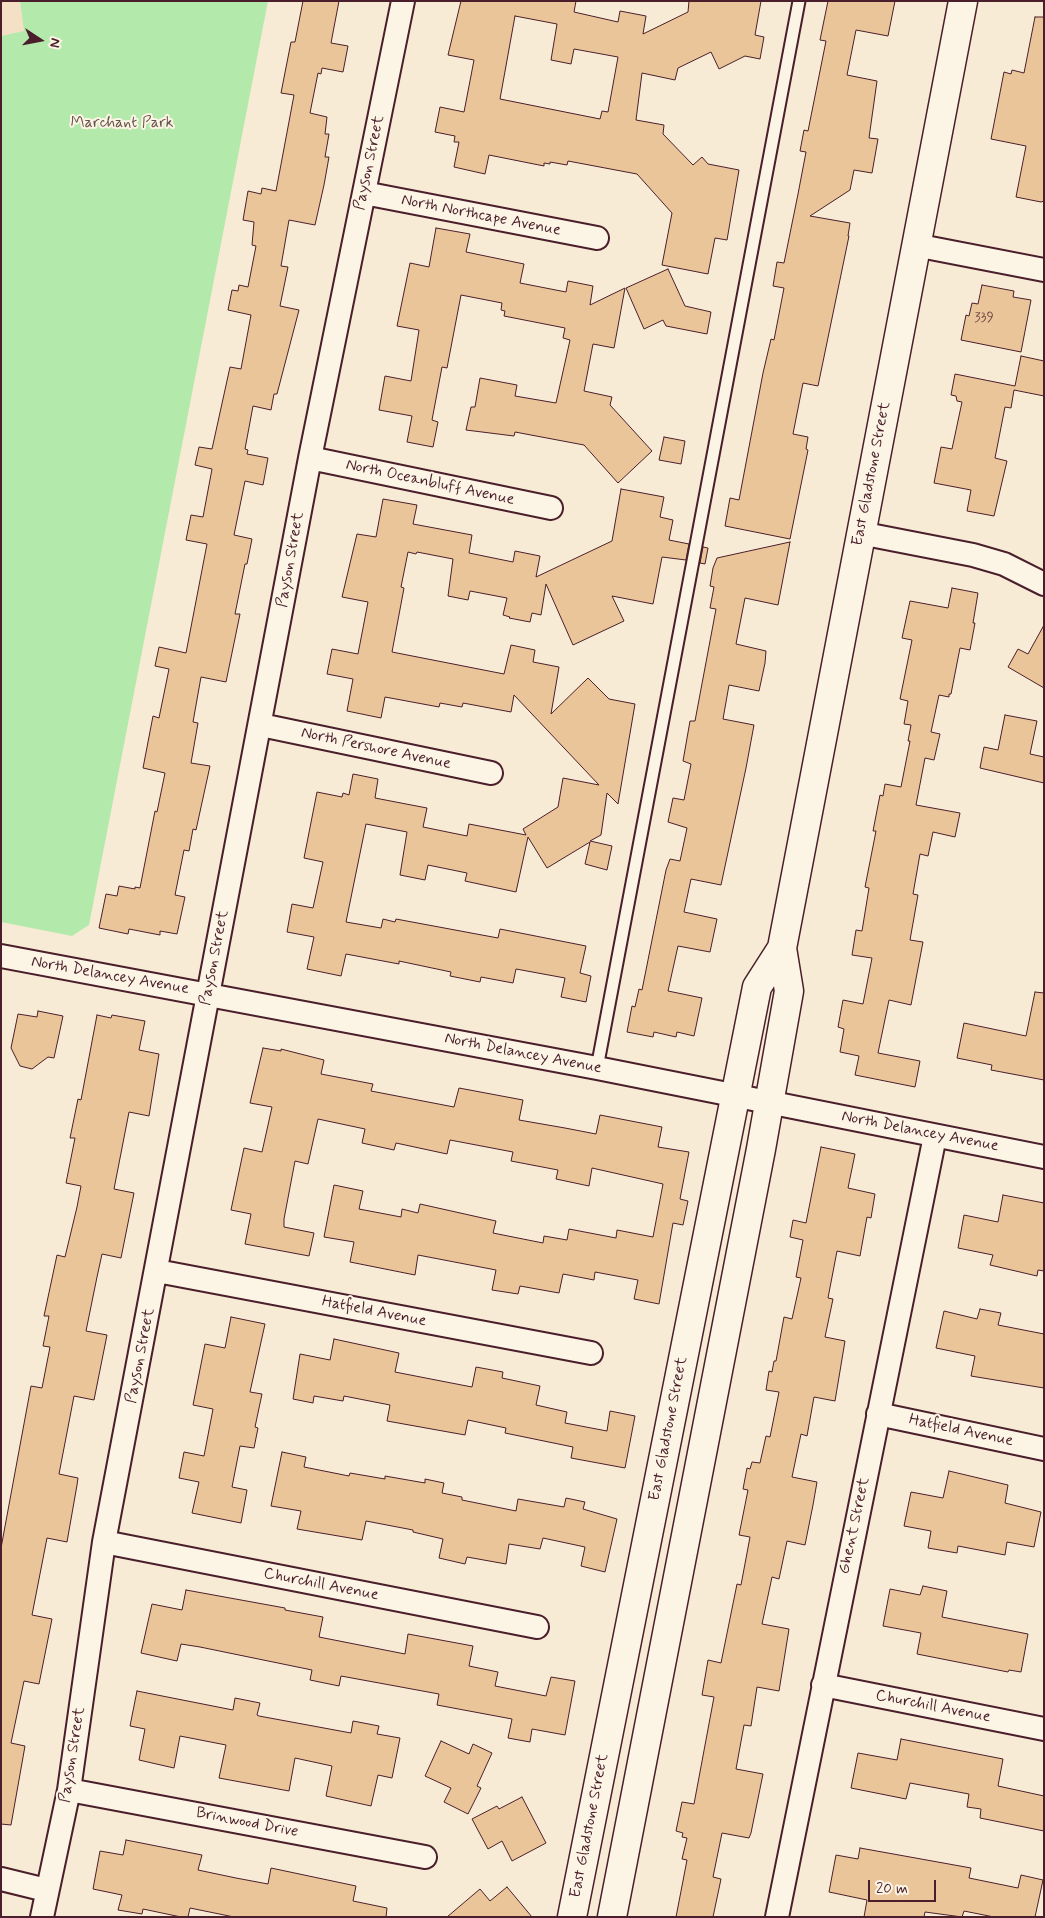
<!DOCTYPE html>
<html>
<head>
<meta charset="utf-8">
<style>
  body { margin:0 }
  #map { position:relative; width:1045px; height:1918px; overflow:hidden; background:#f8ebd6; font-family:Mynerve,sans-serif }
  canvas { display:block }
  .frame { position:absolute; inset:0; border:2px solid #4a1f2b; pointer-events:none }
  .north { position:absolute; left:15px; top:15px; width:50px; height:50px; -webkit-text-stroke:4px #fcf5e5; paint-order:stroke; rotate:101deg; font-size:14px; font-weight:700; line-height:20px; text-align:center; color:#4a1f2b }
  .north::after { content:''; display:block; margin:auto; width:18px; height:22px; background:#4a1f2b; clip-path:polygon(50% 0,100% 100%,50% 72%,0 100%) }
  .scale { position:absolute; left:868px; top:1880px; width:68px; height:22px; box-sizing:border-box; border:2px solid #4a1f2b; border-top:0; padding-left:6px; font-size:15px; line-height:18px; white-space:nowrap; color:#4a1f2b; -webkit-text-stroke:4px #fcf5e5; paint-order:stroke }
</style>
</head>
<body>
<div id="map">
<canvas width="1045" height="1918"></canvas>
<div class="frame"></div>
<div class="north">N</div>
<div class="scale">20 m</div>
</div>
<script>
const context = document.querySelector('canvas').getContext('2d');
context.lineJoin = 'round';
function paint(path, color) {
  context.fillStyle = color;
  context.fill(path, 'evenodd');
}
function toPath(rows) {
  const path = new Path2D();
  for (const r of rows) {
    path.moveTo(r[0], r[1]);
    for (let i = 2; i < r.length; i += 2) path.lineTo(r[i], r[i + 1]);
  }
  return path;
}
function stroke(path, color, width, dash) {
  context.strokeStyle = color;
  context.lineWidth = width;
  context.lineCap = dash ? 'butt' : 'round';
  context.setLineDash(dash || []);
  context.stroke(path);
}
function write(font, color, halo, rows, align = 'center') {
  context.font = font + ' Mynerve,sans-serif';
  context.lineWidth = 4;
  context.setLineDash([]);
  context.textBaseline = 'middle';
  context.strokeStyle = halo;
  context.fillStyle = color;
  for (const [text, x, y, turn = 0] of rows) {
    context.save();
    context.translate(x, y);
    context.rotate((+turn || 0) * Math.PI / 180);
    context.textAlign = isNaN(turn) ? turn : align;
    if (halo) context.strokeText(text, 0, 0);
    context.fillText(text, 0, 0);
    context.restore();
  }
}
paint(toPath([
  [1,1,20,1,24,32,1,36]
]), '#f4e0c4');
paint(toPath([
  [20,1,268,1,89,925,72,936,1,922,1,36,24,31]
]), '#b3e9ab');
const building = toPath([
  [303,1,339,1,331,43,348,46,343,72,322,68,321,74,318,73,310,113,327,117,325,134,329,134,325,157,329,157,324,185,315,225,289,220,281,266,288,267,280,306,299,310,277,394,274,394,271,410,253,406,245,449,248,450,247,454,268,458,263,485,245,481,234,535,252,539,247,564,245,564,235,614,240,614,226,682,201,677,193,722,198,723,191,763,210,766,196,830,193,829,189,851,184,850,175,895,185,897,177,934,160,931,160,935,129,929,128,934,99,928,106,894,117,896,119,886,135,889,135,887,140,888,155,811,157,812,165,773,143,768,153,716,159,718,169,669,155,666,159,647,186,653,207,544,186,540,191,515,203,517,212,469,195,465,199,447,212,449,230,367,241,369,251,315,228,310,232,290,238,291,239,285,248,287,256,246,252,245,254,222,243,220,248,191,261,194,262,188,276,191,294,95,281,93,291,42,295,42,303,1],
  [461,1,576,1,574,12,618,22,620,11,646,16,643,34,688,12,689,1,761,1,755,35,764,37,760,59,745,56,719,69,711,52,678,68,675,80,642,73,636,120,664,125,663,134,693,165,702,157,708,164,739,170,727,240,715,238,708,274,662,265,672,213,637,174,568,161,567,165,550,162,550,164,544,163,544,166,489,155,485,174,454,167,459,142,454,142,455,136,435,132,440,107,464,112,474,60,448,55,461,1],
  [515,16,557,24,551,60,571,64,574,49,618,57,608,112,602,111,600,119,500,99,515,16],
  [828,1,895,1,888,36,856,30,847,75,877,81,869,138,878,139,872,173,854,170,850,190,810,216,850,223,848,236,849,236,818,386,803,383,793,434,808,437,806,449,808,450,790,539,725,526,730,498,739,500,763,373,771,339,774,340,784,288,773,286,777,262,784,263,798,194,806,152,800,151,804,130,808,131,826,41,820,40,828,1],
  [1035,17,1044,17,1044,201,1041,202,1016,197,1026,146,991,139,1004,72,1011,74,1012,70,1024,73,1035,17],
  [436,228,470,234,466,252,524,264,520,283,566,292,568,281,593,286,590,305,625,288,614,348,593,344,584,391,612,397,610,405,652,451,618,483,584,445,515,432,514,436,466,430,471,407,475,407,480,378,517,385,515,396,556,403,570,340,563,338,565,328,504,316,505,311,501,310,502,303,461,295,447,368,442,367,432,420,438,422,433,447,407,442,412,416,379,410,385,376,411,381,419,330,397,326,410,263,429,267,436,228],
  [668,269,685,306,711,312,707,334,666,326,663,320,644,329,626,288,668,269],
  [982,285,1014,291,1013,297,1031,300,1021,352,961,340,966,315,969,316,972,303,978,304,982,285],
  [1021,356,1044,361,1044,396,1014,390,1011,408,1005,407,995,458,1007,461,994,516,967,511,971,490,934,483,941,447,952,449,962,402,957,401,956,396,951,395,955,374,1015,386,1021,356],
  [664,437,685,441,681,464,659,460,664,437],
  [621,489,664,497,660,517,673,520,669,540,689,544,686,560,662,557,653,604,612,596,624,621,573,645,546,584,541,615,532,613,530,622,509,618,510,617,503,615,507,598,470,591,468,600,448,596,453,559,417,552,416,554,408,552,401,587,404,588,392,652,504,674,511,645,535,650,533,662,559,667,551,714,588,678,609,699,635,704,618,804,607,793,601,835,590,841,612,846,607,870,585,864,590,842,547,868,528,837,516,892,465,881,467,873,428,865,425,880,400,875,407,832,366,824,346,922,381,928,383,919,395,922,396,919,498,938,500,929,586,946,580,973,591,976,586,1002,561,997,565,978,516,969,513,983,481,977,480,982,450,976,451,972,399,961,399,964,346,954,341,976,307,969,314,937,287,932,292,904,313,908,323,862,304,858,317,792,342,797,343,793,349,795,353,774,378,779,375,798,427,808,423,827,467,836,469,824,526,835,523,829,558,807,563,778,599,785,514,695,511,712,463,703,462,707,440,703,439,707,385,697,381,718,347,711,353,679,327,674,332,649,358,654,368,602,342,597,357,534,376,537,383,499,417,505,413,524,472,535,469,553,513,562,515,551,540,556,536,577,612,541,621,489],
  [790,542,778,605,745,598,736,644,766,651,765,663,759,691,729,685,723,719,754,725,746,768,721,885,691,879,684,912,717,919,710,952,678,946,668,991,702,998,694,1036,677,1032,676,1037,654,1032,653,1037,627,1032,632,1006,635,1007,639,989,642,990,666,870,670,859,680,861,687,828,668,822,673,798,684,800,691,764,683,761,690,721,695,721,716,609,710,608,714,587,710,586,713,568,717,558,790,542],
  [703,547,708,548,705,564,700,563,703,547],
  [952,588,978,593,973,623,975,623,970,650,960,648,951,694,949,694,949,697,939,695,931,732,940,734,934,760,925,758,916,805,960,813,955,837,933,832,928,856,920,854,913,894,918,895,910,940,923,942,911,1005,889,1000,878,1053,920,1061,915,1087,855,1075,859,1056,840,1052,844,1029,838,1027,843,1000,863,1004,872,958,852,955,856,930,862,931,869,888,865,887,876,831,873,831,880,795,883,796,885,784,901,787,910,741,908,741,911,725,904,724,908,701,900,699,912,640,902,638,910,601,948,608,952,588],
  [1044,625,1044,688,1008,667,1018,649,1028,654,1044,625],
  [1005,715,1037,721,1030,754,1044,757,1044,783,980,768,984,747,998,750,1005,715],
  [1035,992,1044,993,1044,1080,991,1070,992,1065,957,1058,964,1023,1026,1036,1035,992],
  [38,1011,63,1016,54,1058,48,1057,32,1069,20,1066,11,1048,18,1014,37,1017,38,1011],
  [97,1015,111,1018,112,1015,145,1021,139,1050,159,1054,149,1116,129,1112,114,1189,134,1193,121,1258,102,1254,97,1277,86,1331,107,1335,94,1400,74,1396,59,1474,78,1478,77,1485,67,1542,47,1538,32,1615,52,1619,39,1684,24,1681,11,1743,25,1746,11,1825,1,1824,1,1548,31,1386,42,1388,50,1347,43,1346,49,1316,44,1316,57,1255,65,1257,77,1207,81,1186,66,1183,75,1138,70,1138,78,1099,81,1100,97,1015],
  [263,1048,281,1051,281,1049,324,1060,321,1074,373,1084,371,1091,454,1107,459,1088,523,1100,519,1120,565,1128,596,1134,600,1115,662,1127,658,1147,689,1152,680,1199,688,1201,683,1225,673,1223,659,1304,634,1299,638,1280,595,1272,594,1280,563,1274,559,1293,520,1286,518,1294,492,1290,496,1270,418,1255,415,1275,350,1262,354,1242,324,1237,334,1185,363,1191,359,1209,401,1217,402,1209,418,1213,420,1204,496,1221,493,1233,543,1243,544,1236,567,1240,569,1229,616,1238,617,1230,653,1237,663,1184,592,1168,589,1186,556,1179,558,1170,511,1161,513,1152,450,1140,447,1154,396,1143,394,1150,362,1143,365,1129,318,1119,308,1164,295,1161,284,1219,284,1227,314,1233,309,1256,245,1244,251,1214,231,1210,244,1148,262,1152,272,1107,250,1103,263,1048],
  [821,1147,855,1154,848,1188,875,1194,871,1218,867,1217,860,1256,837,1251,828,1298,833,1299,825,1337,845,1341,835,1401,814,1397,807,1436,801,1434,792,1477,817,1482,813,1505,805,1545,787,1541,779,1579,772,1577,762,1624,789,1629,779,1691,757,1687,751,1726,744,1725,736,1769,763,1774,751,1833,749,1838,722,1833,713,1877,721,1879,713,1917,676,1917,687,1860,682,1859,687,1838,682,1837,683,1833,676,1831,682,1802,694,1804,714,1697,702,1695,708,1660,721,1663,737,1584,741,1585,750,1537,739,1535,748,1490,743,1489,747,1468,750,1469,752,1462,760,1463,766,1436,770,1437,779,1392,766,1390,769,1371,772,1372,774,1361,776,1361,784,1317,792,1319,801,1278,796,1277,803,1240,790,1237,793,1220,806,1223,821,1147],
  [1003,1195,1044,1203,1044,1271,1038,1270,1037,1276,990,1265,993,1255,958,1248,964,1215,998,1222,1003,1195],
  [980,1309,1001,1313,998,1325,1044,1334,1044,1388,971,1376,975,1356,936,1348,944,1311,977,1319,980,1309],
  [231,1317,265,1324,250,1392,262,1394,255,1427,258,1428,254,1448,240,1446,232,1487,247,1490,241,1523,192,1513,199,1482,179,1478,184,1452,204,1456,213,1409,193,1405,205,1344,225,1348,231,1317],
  [334,1339,399,1353,395,1372,441,1381,472,1387,476,1367,503,1372,502,1378,540,1386,536,1405,567,1412,565,1423,607,1431,610,1411,635,1416,625,1468,571,1458,573,1447,505,1433,506,1428,468,1420,465,1435,387,1421,390,1405,344,1396,343,1401,314,1396,313,1403,293,1399,300,1354,330,1360,334,1339],
  [282,1452,306,1457,304,1467,349,1476,350,1473,385,1479,385,1476,425,1483,425,1479,444,1483,442,1493,462,1497,462,1500,516,1511,518,1499,564,1507,566,1498,585,1502,583,1509,617,1519,605,1572,581,1566,585,1547,543,1538,540,1549,509,1544,506,1564,467,1557,465,1564,439,1558,443,1539,413,1532,413,1530,366,1521,362,1540,297,1529,301,1511,271,1506,282,1452],
  [949,1471,1008,1485,1005,1503,1041,1512,1034,1547,1007,1542,1005,1555,958,1546,957,1553,928,1548,931,1531,904,1526,911,1492,943,1498,949,1471],
  [923,1586,947,1591,942,1617,1028,1634,1021,1672,1009,1670,1008,1672,917,1654,921,1633,883,1626,890,1589,920,1595,923,1586],
  [186,1590,285,1608,285,1610,323,1617,319,1637,405,1654,408,1634,473,1646,469,1666,498,1672,495,1686,546,1696,551,1677,575,1681,565,1735,532,1729,530,1742,508,1738,512,1719,437,1705,439,1694,341,1676,339,1686,310,1680,312,1670,200,1647,181,1644,177,1661,141,1653,152,1604,182,1610,186,1590],
  [137,1691,233,1710,235,1698,260,1703,257,1715,259,1716,351,1733,353,1721,379,1726,377,1734,400,1738,392,1778,378,1775,371,1806,326,1796,332,1766,295,1758,289,1791,219,1778,226,1745,180,1736,174,1768,139,1760,145,1729,130,1726,137,1691],
  [901,1739,1003,1759,998,1786,1044,1796,1044,1831,980,1818,981,1809,967,1807,969,1794,910,1783,906,1799,851,1788,858,1753,897,1760,901,1739],
  [441,1741,469,1754,473,1744,492,1753,477,1786,481,1788,468,1814,444,1802,451,1788,425,1776,441,1741],
  [522,1797,546,1843,512,1861,502,1841,488,1849,472,1819,497,1806,499,1809,522,1797],
  [126,1840,202,1855,198,1870,236,1878,268,1884,271,1868,356,1886,353,1901,387,1908,386,1917,234,1917,190,1908,188,1917,181,1917,143,1909,142,1914,118,1910,122,1895,93,1889,100,1851,123,1855,126,1840],
  [860,1848,971,1868,969,1878,1018,1888,1021,1875,1043,1880,1035,1917,994,1917,964,1911,962,1917,925,1912,924,1917,864,1917,867,1900,829,1892,836,1855,858,1859,860,1848],
  [507,1887,532,1917,447,1917,480,1889,490,1901,507,1887]
]);
paint(building, '#eac59a');
stroke(building, '#4a1f2b', 1);
const lane = toPath([
  [597,1068,799,1]
]);
const street = toPath([
  [364,193,597,238],
  [915,245,1044,270],
  [310,458,551,508],
  [860,533,973,555,1004,564,1044,584],
  [261,725,491,773],
  [1,956,597,1068,1044,1157],
  [157,1271,591,1353],
  [878,1414,1044,1449],
  [104,1542,537,1627],
  [823,1685,1044,1729],
  [69,1790,425,1857],
  [1,1879,46,1890],
  [42,1917,69,1790,104,1542,310,458,403,1],
  [777,1917,935,1136]
]);
const secondary = toPath([
  [572,1917,757,987,782,948],
  [612,1917,761,1149,789,991,782,948,963,1]
]);
stroke(lane, '#4a1f2b', 15);
stroke(street, '#4a1f2b', 26);
stroke(secondary, '#4a1f2b', 31);
stroke(lane, '#fcf5e5', 11);
stroke(street, '#fcf5e5', 22);
stroke(secondary, '#fcf5e5', 28);
write('14px', '#724847', null, [
  ["339",984,318]
]);
write('16px', '#64524b', '#fcf5e5', [
  ["Marchant Park",122,124]
]);
write('16px', '#4a1f2b', '#fcf5e5', [
  ["Payson Street",370,163,-78],
  ["North Northcape Avenue",481,216,11],
  ["East Gladstone Street",872,474,-79],
  ["North Oceanbluff Avenue",430,483,12],
  ["Payson Street",291,560,-80],
  ["North Pershore Avenue",376,749,12],
  ["Payson Street",215,958,-79],
  ["North Delancey Avenue",110,976,10],
  ["North Delancey Avenue",523,1054,11],
  ["North Delancey Avenue",920,1132,11],
  ["Hatfield Avenue",374,1312,11],
  ["Payson Street",141,1356,-79],
  ["East Gladstone Street",669,1429,-79],
  ["Hatfield Avenue",961,1431,12],
  ["Ghent Street",855,1526,-78],
  ["Churchill Avenue",321,1585,11],
  ["Churchill Avenue",933,1707,11],
  ["Payson Street",73,1755,-81],
  ["Brinwood Drive",247,1823,11],
  ["East Gladstone Street",590,1826,-79]
]);
</script>
</body>
</html>
